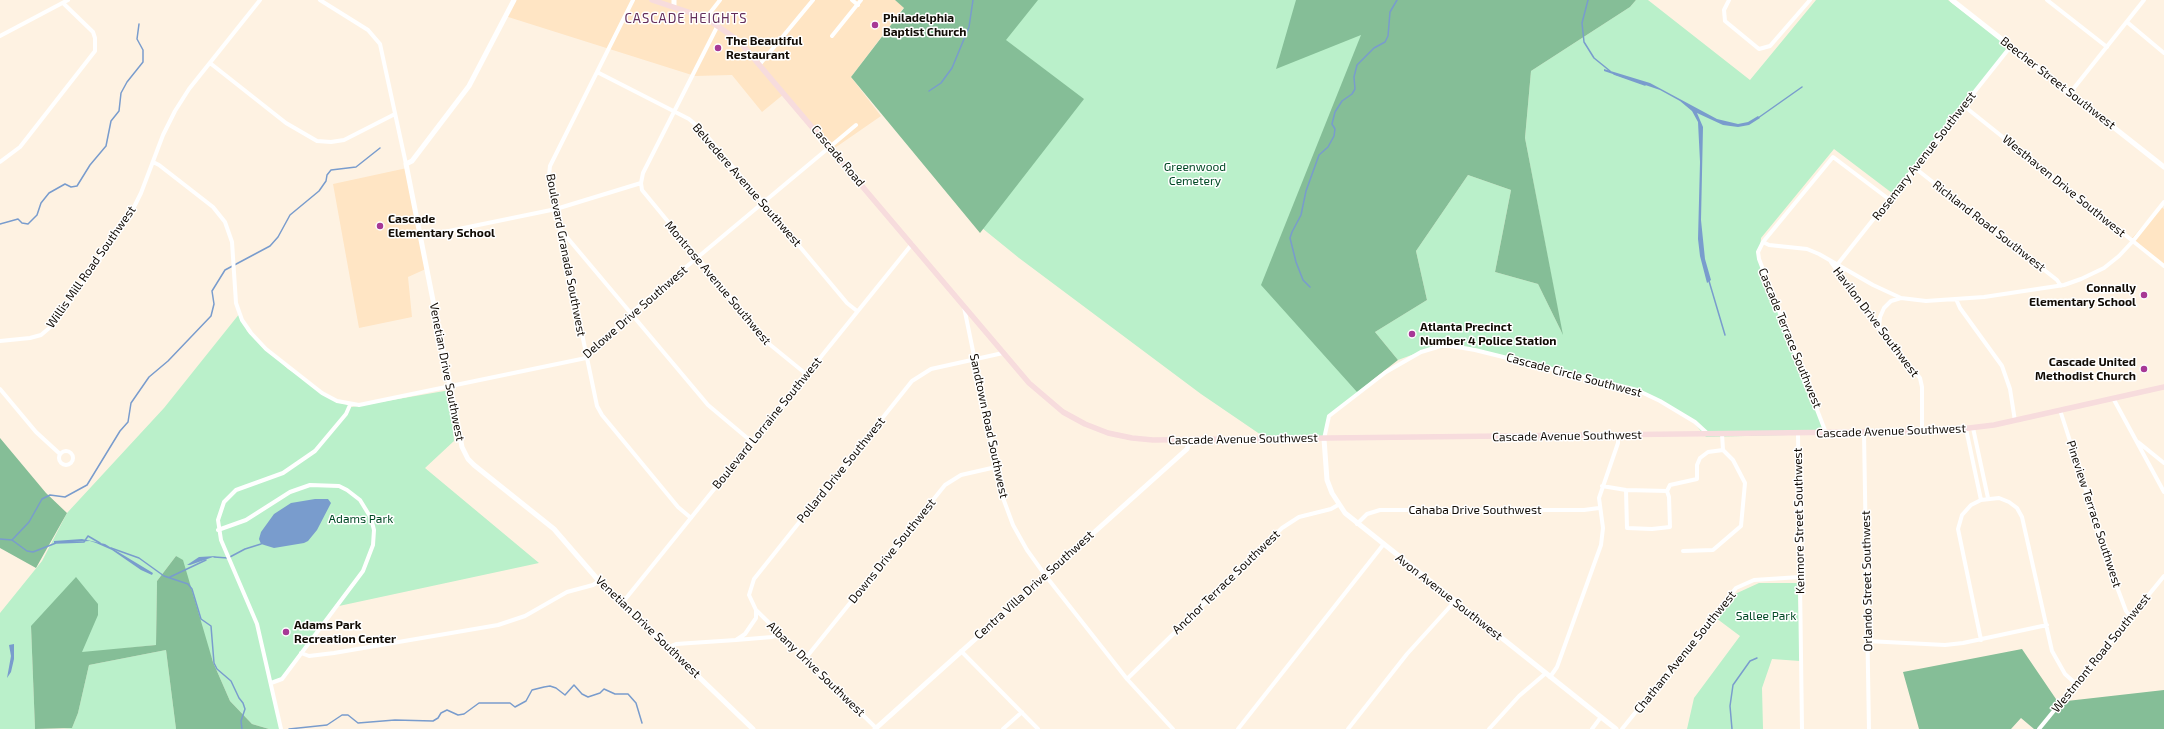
<!DOCTYPE html>
<html>
<head>
<meta charset="utf-8">
<style>
  body { margin:0 }
  canvas { display:block; background:#fef2e2 }
</style>
</head>
<body>
<canvas width="2164" height="729"></canvas>
<script>
const context = document.querySelector('canvas').getContext('2d');
context.lineJoin = 'round';
function paint(path, color) {
  context.fillStyle = color;
  context.fill(path, 'evenodd');
}
function toPath(rows) {
  const path = new Path2D();
  for (const r of rows) {
    if (r.length === 3) {
      path.moveTo(r[0] + r[2], r[1]);
      path.arc(r[0], r[1], r[2], 0, 2 * Math.PI);
      continue;
    }
    path.moveTo(r[0], r[1]);
    for (let i = 2; i < r.length; i += 2) path.lineTo(r[i], r[i + 1]);
  }
  return path;
}
function stroke(path, color, width, dash) {
  context.strokeStyle = color;
  context.lineWidth = width;
  context.lineCap = dash ? 'butt' : 'round';
  context.setLineDash(dash || []);
  context.stroke(path);
}
function write(font, color, halo, rows, align = 'center') {
  context.font = font + ' "Exo 2",sans-serif';
  context.lineWidth = 3;
  context.setLineDash([]);
  context.textBaseline = 'middle';
  context.strokeStyle = halo;
  context.fillStyle = color;
  for (const [text, x, y, turn = 0] of rows) {
    context.save();
    context.translate(x, y);
    context.rotate((+turn || 0) * Math.PI / 180);
    context.textAlign = isNaN(turn) ? turn : align;
    if (halo) context.strokeText(text, 0, 0);
    context.fillText(text, 0, 0);
    context.restore();
  }
}
paint(toPath([
  [513,0,895,0,904,7,851,77,881,116,829,152,784,94,762,112,732,75,695,76,505,16],
  [407,168,428,268,408,277,412,317,359,328,333,184],
  [2160,206,2164,209,2164,265,2132,238]
]), '#ffe5c4');
paint(toPath([
  [1019,0,1376,0,1371,384,1329,416,1324,439,1267,439,1201,394,1019,258,966,215,984,45],
  [1636,0,1648,0,1750,80,1816,0,1948,0,2009,47,1892,193,1834,149,1761,238,1759,261,1828,434,1706,437,1694,423,1651,395,1459,347,1428,349,1398,360,1375,332,1427,300,1416,251,1468,175,1511,190,1495,272,1538,284,1562,333,1525,138,1531,71,1630,7],
  [240,313,247,331,288,369,334,399,352,407,450,390,454,441,425,468,539,563,339,606,283,676,272,684,282,729,269,729,252,724,230,701,213,662,176,556,157,581,156,645,81,653,31,626,35,729,0,729,0,613,42,561,67,513,164,408],
  [1759,583,1798,583,1800,661,1772,659,1762,688,1763,729,1687,729,1694,698,1740,636,1716,618,1735,594],
  [166,650,176,729,63,729,72,728,78,713,89,665]
]), '#baf0ca');
paint(toPath([
  [895,0,1038,0,1006,40,1084,99,980,233,851,77,904,8],
  [1296,0,1636,0,1630,7,1531,71,1525,138,1563,335,1538,284,1495,272,1511,190,1468,175,1416,251,1427,300,1375,332,1398,360,1357,392,1261,285,1361,35,1276,69],
  [0,438,46,493,67,513,36,568,0,548],
  [176,556,183,560,213,662,230,701,252,724,269,729,176,729,166,650,89,665,78,713,72,728,35,729,31,626,76,577,98,604,98,615,82,652,156,645,157,581],
  [2022,649,2058,702,2164,690,2164,729,2034,729,2021,718,2011,729,1919,729,1903,672]
]), '#85be97');
paint(toPath([
  [1604,69,1650,83,1717,119,1738,124,1748,122,1758,116,1760,118,1749,125,1738,127,1723,125,1697,113,1703,127,1701,220,1705,259,1711,280,1707,283,1700,256,1698,239,1700,162,1698,122,1692,111,1680,101,1660,90,1604,71],
  [315,499,328,499,331,503,317,530,308,541,304,543,274,548,261,544,259,539,261,532,274,514,291,503],
  [82,539,105,544,153,573,152,575,141,570,112,550,96,543,90,541,54,543,54,541],
  [216,556,190,565,187,565,199,557],
  [14,644,14,659,11,672,7,678,11,656,9,645]
]), '#799ccd');
stroke(toPath([
  [1588,0,1582,23,1584,42,1594,58,1610,71],
  [1614,74,1645,85],
  [929,91,941,83,952,68,969,27,973,0],
  [1758,118,1802,87],
  [0,224,18,219,22,223,28,224,37,215,41,203,49,193,65,184,71,187,77,186,90,165,106,146,111,121,119,111,121,93,127,82,143,62,143,50,137,39,139,24],
  [1709,281,1725,335],
  [1310,287,1303,280,1296,262,1290,238,1292,232,1301,215,1306,191,1319,155,1328,147,1334,136,1335,129,1332,124,1335,112,1342,101,1352,94,1355,89,1354,77,1357,65,1374,48,1385,42,1388,36,1390,12,1397,0],
  [0,539,12,540,27,551,33,552,56,543,84,542,88,536,100,543],
  [12,540,29,522,42,499,50,495,65,497,87,485,120,431,128,422,131,403,149,377,168,361,211,316,214,304,212,291,225,270,270,246,278,237,290,215,319,191,326,181,327,175,331,170,356,167,380,148],
  [111,548,139,558,164,576,188,584,192,589,201,619,211,626,214,663,217,669,231,681,239,698,243,703,245,709,241,721,242,729],
  [214,557,228,558,245,549,261,544],
  [170,577,206,560],
  [289,729,327,725,342,715,348,715,358,723,395,720,433,721,438,718,441,713,447,710,458,715,464,714,479,703,510,703,515,707,526,701,532,690,544,687,550,686,556,688,565,695,574,685,582,694,588,697,600,693,604,689,615,694,628,694,636,703,642,723],
  [1732,729,1730,706,1733,685,1750,661,1757,658]
]), '#799ccd', 1.5);
stroke(toPath([
  [320,0,368,30,380,44,406,164],
  [633,0,550,166,549,175,597,406,602,415,678,507,691,518],
  [852,0,858,5],
  [1729,0,1724,10,1725,21,1759,49,1770,46,1810,0],
  [2047,0,2107,47],
  [706,18,720,0],
  [2127,22,2164,53],
  [718,25,643,173,641,183,642,190,768,343,806,374],
  [0,36,68,0],
  [832,36,861,0],
  [210,63,286,123,317,141,331,142,344,140,395,114],
  [760,64,813,0],
  [597,72,689,119,702,130,847,303,857,311],
  [2070,93,2144,0],
  [1964,106,2164,266],
  [0,162,20,147,95,51,95,38,93,32,63,3],
  [153,162,159,165,213,207,225,222,232,242,236,303,242,320,251,333,266,349,322,393,337,401,359,405,586,358,631,313,856,125],
  [1915,168,2057,280,2061,286],
  [560,229,708,405,752,442],
  [420,237,556,209,641,183],
  [1763,242,1769,245,1807,249,1819,254,1873,285,1901,298,1926,301,1984,297,2064,285,2081,279,2104,268,2119,256,2133,241,2164,202],
  [1831,262,1879,328,1920,378,1922,387,1922,432],
  [1837,265,2011,46],
  [1956,299,1960,308,2002,366,2010,389,2015,421],
  [964,307,1003,498,1013,525,1027,550,1045,575,1127,679,1173,729],
  [1879,327,1880,317,1884,308,1891,301,1901,298],
  [0,341,30,338,41,335,54,324,130,215,141,193,163,135,175,111,189,89,260,0],
  [0,389,36,432,60,454],
  [2113,398,2164,492],
  [2060,410,2117,587,2126,611,2131,617],
  [1973,428,1988,498],
  [1966,429,1981,500],
  [1826,433,1759,259,1758,252,1763,242,1833,157,1890,200],
  [1864,433,1869,729],
  [1798,434,1802,729],
  [1324,439,1329,416,1386,372,1421,352,1441,346,1452,346,1475,350,1637,390,1660,401,1695,422,1708,434],
  [2138,442,2164,463],
  [66,458,7],
  [1602,486,1626,490,1667,491,1670,485,1697,479,1697,465,1700,458,1708,452,1723,450],
  [1626,490,1627,528,1652,529,1670,527,1669,497,1667,491],
  [1357,524,1367,514,1380,510,1584,510,1599,508],
  [218,530,246,520,290,492,310,485,339,486,347,490,360,500,371,518,374,530,373,545,363,571,282,679,271,683],
  [1683,551,1713,550,1741,526,1745,483,1733,460,1723,450,1722,434],
  [623,602,912,244],
  [756,610,876,728],
  [736,640,772,637,779,634],
  [1981,640,1958,529,1962,515,1971,505,1981,500,1999,498,2009,502,2017,508,2022,517,2052,651,2065,674,2076,684],
  [1867,641,1945,645,1963,643,2047,625],
  [669,647,676,644,736,640,745,634,756,618,756,610,749,595,754,579,912,381,931,369,1003,353],
  [961,651,1038,729],
  [301,653,309,656,334,653,498,625,525,616,567,592,593,585,599,581],
  [805,659,945,485,961,475,996,467],
  [1550,677,1557,667,1601,545,1603,528,1599,498,1618,443,1618,436],
  [1127,679,1282,528,1299,517,1331,509,1338,505],
  [281,729,257,624,221,540,218,520,224,502,236,490,283,473,315,451,346,414,350,405],
  [1003,729,1022,712],
  [1238,729,1383,545],
  [1348,729,1407,654,1455,601],
  [1489,729,1519,696,1546,673],
  [1592,729,1601,717],
  [1622,729,1736,588,1754,580,1800,577],
  [2039,729,2164,576]
]), '#fff', 4);
stroke(toPath([
  [514,0,469,86,412,161,406,164,462,447,468,459,474,465,554,529,599,581,753,729],
  [1952,0,2164,167],
  [674,6,674,0],
  [1324,439,1327,480,1332,493,1345,513,1616,729],
  [875,729,1187,449,1190,440]
]), '#fff', 5);
stroke(toPath([
  [652,0,706,18,739,41,1029,383,1063,412,1085,424,1108,433,1132,438,1153,440,1944,431,1994,425,2164,387]
]), '#f7dcdd', 5.5);
for (const [x, y, r, color] of [
  [875,25,4,"#a73896"],
  [718,48,4,"#a73896"],
  [380,226,4,"#a73896"],
  [2144,295,4,"#a73896"],
  [1412,334,4,"#a73896"],
  [2144,369,4,"#a73896"],
  [286,632,4,"#a73896"]
]) {
  const dot = new Path2D();
  dot.arc(x, y, r, 0, 2 * Math.PI);
  context.fillStyle = color;
  context.fill(dot);
  stroke(dot, '#fff', 1.5);
}
write('bold 12px', '#110b04', '#fff', [
  ["Philadelphia",883,18],
  ["Baptist Church",883,32],
  ["The Beautiful",726,41],
  ["Restaurant",726,55],
  ["Cascade",388,219],
  ["Elementary School",388,233],
  ["Connally",2136,288,"right"],
  ["Elementary School",2136,302,"right"],
  ["Atlanta Precinct",1420,327],
  ["Number 4 Police Station",1420,341],
  ["Cascade United",2136,362,"right"],
  ["Methodist Church",2136,376,"right"],
  ["Adams Park",294,625],
  ["Recreation Center",294,639]
], 'left');
write('12px', '#110b04', '#fff', [
  ["Beecher Street Southwest",2058,83,38],
  ["Cascade Road",838,156,50],
  ["Rosemary Avenue Southwest",1924,156,-52],
  ["Belvedere Avenue Southwest",747,185,49],
  ["Westhaven Drive Southwest",2064,186,39],
  ["Richland Road Southwest",1989,226,38],
  ["Boulevard Granada Southwest",566,255,79],
  ["Willis Mill Road Southwest",91,267,-55],
  ["Montrose Avenue Southwest",718,283,50],
  ["Delowe Drive Southwest",635,312,-41],
  ["Havilon Drive Southwest",1876,322,53],
  ["Cascade Terrace Southwest",1790,338,68],
  ["Venetian Drive Southwest",447,372,79],
  ["Cascade Circle Southwest",1574,375,15],
  ["Boulevard Lorraine Southwest",767,423,-51],
  ["Sandtown Road Southwest",989,426,78],
  ["Cascade Avenue Southwest",1891,431,-2],
  ["Cascade Avenue Southwest",1567,436,-1],
  ["Cascade Avenue Southwest",1243,439,-1],
  ["Pollard Drive Southwest",841,470,-51],
  ["Cahaba Drive Southwest",1475,510],
  ["Pineview Terrace Southwest",2094,514,72],
  ["Kenmore Street Southwest",1799,521,-91],
  ["Downs Drive Southwest",892,551,-51],
  ["Orlando Street Southwest",1867,581,-91],
  ["Anchor Terrace Southwest",1226,582,-44],
  ["Centra Villa Drive Southwest",1034,585,-42],
  ["Avon Avenue Southwest",1449,597,38],
  ["Venetian Drive Southwest",648,627,44],
  ["Chatham Avenue Southwest",1685,652,-51],
  ["Westmont Road Southwest",2101,653,-51],
  ["Albany Drive Southwest",816,669,44]
]);
write('12px', '#004925', '#fff', [
  ["Greenwood",1195,167],
  ["Cemetery",1195,181],
  ["Adams Park",361,519],
  ["Sallee Park",1766,616]
]);
context.letterSpacing = '1px';
write('13px', '#632d5a', '#fff', [
  ["CASCADE HEIGHTS",686,19]
]);
context.letterSpacing = '0px';
</script>
</body>
</html>
